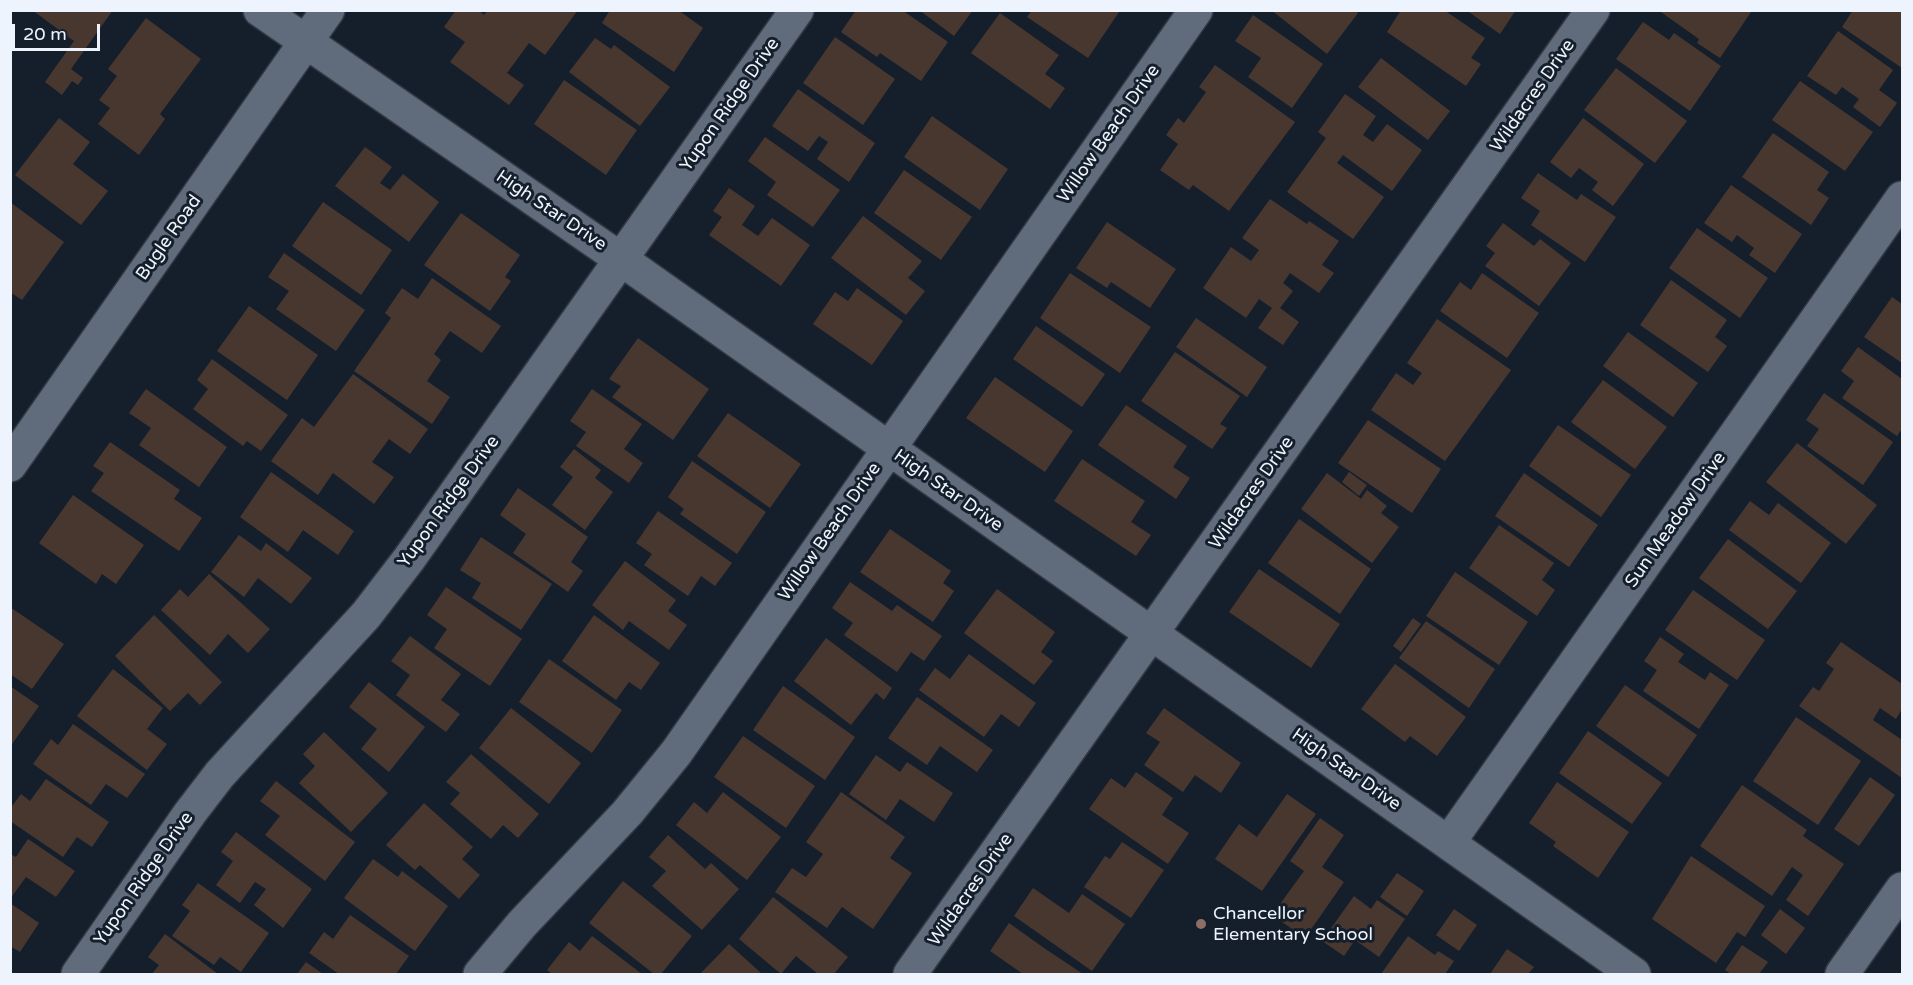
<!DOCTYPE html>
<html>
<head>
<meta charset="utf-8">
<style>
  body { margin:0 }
  #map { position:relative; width:1913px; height:985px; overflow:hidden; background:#151f2c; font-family:"Varela Round",sans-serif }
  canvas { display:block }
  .frame { position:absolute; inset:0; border:12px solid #edf4fd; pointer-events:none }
  .scale { position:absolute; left:12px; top:24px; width:88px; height:27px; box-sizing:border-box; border:3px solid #edf4fd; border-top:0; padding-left:8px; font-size:18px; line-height:21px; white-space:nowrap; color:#edf4fd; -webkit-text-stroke:4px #151f2c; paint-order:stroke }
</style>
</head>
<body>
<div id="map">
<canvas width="1913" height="985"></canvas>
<div class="frame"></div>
<div class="scale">20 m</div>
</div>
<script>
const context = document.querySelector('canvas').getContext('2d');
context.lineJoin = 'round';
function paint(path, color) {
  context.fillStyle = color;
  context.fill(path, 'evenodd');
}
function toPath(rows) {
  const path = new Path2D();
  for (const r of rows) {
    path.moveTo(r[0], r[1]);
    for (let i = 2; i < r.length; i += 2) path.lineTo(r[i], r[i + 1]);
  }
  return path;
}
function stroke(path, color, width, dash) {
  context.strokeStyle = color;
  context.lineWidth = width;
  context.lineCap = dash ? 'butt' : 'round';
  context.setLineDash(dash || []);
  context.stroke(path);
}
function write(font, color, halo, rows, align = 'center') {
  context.font = font + ' "Varela Round",sans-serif';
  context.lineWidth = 6;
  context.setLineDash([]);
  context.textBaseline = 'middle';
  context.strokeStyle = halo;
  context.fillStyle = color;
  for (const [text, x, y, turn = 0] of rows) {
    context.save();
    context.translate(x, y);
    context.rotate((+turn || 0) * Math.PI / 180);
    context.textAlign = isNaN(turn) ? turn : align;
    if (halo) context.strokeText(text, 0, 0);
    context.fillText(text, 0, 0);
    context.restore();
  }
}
paint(toPath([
  [32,10,113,10,71,69,83,78,78,85,72,81,62,95,45,82,74,41],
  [456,10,478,10,484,15,488,10,578,10,545,55,529,43,507,73,524,85,509,105,450,62,465,42,444,27],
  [610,10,678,10,703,28,674,72,602,23],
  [856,10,902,10,948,42,921,81,880,53,877,57,841,32],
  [919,10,973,10,954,36],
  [1032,10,1116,10,1119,12,1088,58,1027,17],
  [1271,10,1355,10,1358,13,1327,54],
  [1401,10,1444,10,1485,38,1471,58,1481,64,1466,86,1387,32],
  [1466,10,1516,10,1500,34],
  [1658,10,1749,10,1751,12,1720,58,1697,43,1699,39],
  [1853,10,1902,10,1902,68,1842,27],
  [1000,13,1059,55,1045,74,1065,88,1050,109,971,53],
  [1253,15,1323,64,1292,108,1248,77,1261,58,1235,41],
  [146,18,201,59,160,114,165,119,139,155,98,124,110,108,99,100,117,76,108,69],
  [1643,22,1669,40,1674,33,1721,66,1690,111,1616,59],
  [1838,31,1893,70,1879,90,1897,103,1880,127,1853,107,1859,99,1842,87,1836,95,1807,76],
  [835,37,895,79,863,125,803,83],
  [595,38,611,49,614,45,670,87,640,126,569,72],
  [1381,58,1450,111,1428,140,1358,87],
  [1215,65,1295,122,1229,211,1193,185,1189,190,1160,170,1178,144,1166,135,1178,118,1184,123,1206,92,1199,87],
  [1616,68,1687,121,1655,163,1584,110],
  [564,80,637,130,606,175,534,124],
  [1800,81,1873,132,1845,171,1772,120],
  [798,89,875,143,849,182,817,159,828,142,819,136,808,151,772,126],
  [1345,94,1376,116,1363,135,1373,142,1387,124,1422,150,1392,191,1343,155,1337,163,1384,197,1353,239,1287,192,1326,138,1318,132],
  [932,116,1008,169,980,210,904,157],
  [59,118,90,142,73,164,108,191,81,225,15,175],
  [1583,118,1644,164,1613,206,1592,190,1598,182,1579,168,1571,178,1550,162],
  [1773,133,1829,172,1817,190,1829,198,1811,225,1742,177],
  [765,137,840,190,813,227,767,195,776,182,748,161],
  [365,147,392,167,380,183,390,190,403,174,439,202,409,242,335,186],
  [904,170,972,217,941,260,874,213],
  [1538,173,1577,200,1581,194,1616,217,1585,262,1531,225,1540,211,1521,198],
  [1731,185,1802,234,1775,273,1749,255,1754,248,1737,235,1732,242,1704,223],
  [729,188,755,206,742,225,758,236,772,218,810,245,781,286,709,235,722,217,713,211],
  [1270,199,1307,224,1309,221,1339,241,1322,265,1334,273,1319,293,1290,273,1283,283,1293,291,1280,308,1299,322,1283,345,1258,328,1272,308,1259,299,1246,318,1203,288,1231,247,1251,261,1259,250,1242,238],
  [10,202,64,242,22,300,10,292],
  [323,202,392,250,361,295,292,246],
  [461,213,520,255,505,277,511,281,490,311,424,265],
  [863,216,922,261,908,278,925,291,906,315,831,258],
  [1107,222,1176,269,1150,308,1111,282,1107,288,1076,268],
  [1503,223,1534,246,1540,239,1571,263,1539,306,1485,266,1495,253,1486,246],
  [1697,228,1768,278,1740,318,1669,268],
  [284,253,365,310,336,351,276,309,289,291,268,277],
  [1070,273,1151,327,1120,373,1040,318],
  [1482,273,1539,313,1507,358,1440,311,1460,282,1471,290],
  [432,278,501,326,482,353,450,331,434,354,441,360,427,381,450,397,432,424,354,371,391,318,385,313,402,288,418,299],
  [1671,280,1727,320,1715,337,1727,346,1708,372,1640,325],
  [857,288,903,321,872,365,813,324,835,292,848,301],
  [1892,297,1902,304,1902,363,1864,337],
  [249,306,318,355,287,400,217,351],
  [1196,318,1267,367,1247,397,1176,347],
  [1437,319,1511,370,1445,461,1371,410,1396,373,1413,385,1422,373,1407,363],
  [1036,326,1105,374,1082,407,1013,359],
  [1628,332,1698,383,1673,417,1603,366],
  [638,338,709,389,673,440,612,397,621,386,609,379],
  [1858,347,1902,379,1902,429,1897,436,1842,398,1854,381,1841,371],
  [1175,352,1240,396,1220,424,1227,428,1212,449,1141,401],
  [212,359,288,415,261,451,247,441,243,446,193,409,208,389,197,380],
  [353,374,428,429,410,454,389,439,372,462,394,477,374,504,333,473,318,495,271,461,302,418,314,427],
  [995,377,1073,431,1045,472,966,418],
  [1603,380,1667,427,1635,469,1571,422],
  [146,389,227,447,199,487,139,445,151,428,129,413],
  [592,389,642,424,624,449,643,463,629,483,576,446,586,432,570,421],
  [1824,393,1893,442,1863,485,1807,446,1819,429,1806,420],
  [1126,405,1187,446,1173,467,1190,478,1176,499,1098,445],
  [728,413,801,464,770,508,697,456],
  [1368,420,1441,469,1412,513,1338,463],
  [1558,425,1631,475,1601,517,1529,466],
  [110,442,180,490,174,499,202,518,179,551,91,491,104,473,93,466],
  [1797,443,1877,505,1846,544,1766,482],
  [574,449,601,470,595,478,613,492,585,530,552,505,573,477,560,467],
  [1082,459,1145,501,1131,522,1151,535,1136,556,1054,501],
  [692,461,766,512,737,554,680,514,684,509,668,497],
  [271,472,354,531,338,555,303,530,288,552,240,517],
  [1349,472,1367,485,1359,496,1342,482],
  [1327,473,1361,499,1367,490,1387,506,1381,513,1399,527,1372,563,1301,509],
  [1524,473,1598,525,1569,567,1495,516],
  [518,488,588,537,571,562,583,571,568,592,513,553,526,534,500,515],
  [73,495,144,545,116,584,102,574,96,584,39,543],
  [1750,501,1769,515,1778,503,1831,543,1801,583,1729,530],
  [658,511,732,563,715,586,701,576,688,596,644,565,652,554,636,543],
  [1299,519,1371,569,1340,614,1268,563],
  [1499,525,1554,563,1542,580,1555,590,1537,616,1469,568],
  [890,529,951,571,943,583,954,591,933,622,860,572],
  [239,535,261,551,266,543,312,578,291,604,258,578,244,597,211,572],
  [481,537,552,584,521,630,472,598,481,583,460,570],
  [1728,539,1797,591,1768,629,1699,578],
  [625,561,676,600,668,611,687,625,669,650,629,621,623,630,592,605],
  [1259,569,1340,624,1311,668,1229,612],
  [1455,572,1528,622,1499,665,1426,616],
  [209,574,270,629,248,653,228,634,210,655,161,610,180,589,188,597],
  [850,582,892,611,897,605,942,636,924,661,911,652,897,672,844,635,853,623,832,608],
  [446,587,522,639,490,686,434,648,447,629,427,615],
  [997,589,1055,632,1041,652,1053,661,1034,685,964,633],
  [1693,590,1765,640,1737,680,1665,630],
  [10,607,64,644,32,689,10,674],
  [154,615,222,682,200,705,188,693,170,711,115,656],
  [594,615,660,663,641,690,629,682,616,700,562,661],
  [1413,618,1421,624,1401,652,1393,646],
  [1426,621,1495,669,1469,708,1399,658],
  [410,636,461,674,441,700,460,714,446,732,396,695,410,675,391,661],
  [1660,637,1684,654,1678,662,1705,680,1710,672,1729,685,1699,729,1643,691,1657,670,1644,661],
  [826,638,892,688,884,700,876,693,851,725,794,681],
  [1841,642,1902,684,1902,709,1896,719,1880,708,1873,720,1902,740,1902,778,1799,706,1813,687,1819,691,1834,669,1826,663],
  [969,654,1036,703,1019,727,1001,714,984,737,919,690,935,668,950,679],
  [549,659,622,710,592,753,519,702],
  [1395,664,1466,717,1437,756,1410,736,1405,742,1361,709],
  [113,669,163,708,147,729,167,744,147,770,77,716],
  [369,682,425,727,389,772,361,749,377,729,349,707],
  [1625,685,1697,735,1668,777,1596,726],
  [10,686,39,706,10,747],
  [783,686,855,737,825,780,753,730],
  [917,697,993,750,977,772,940,746,927,765,888,738],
  [511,708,581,763,549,804,479,748],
  [1164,708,1241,763,1221,793,1195,775,1183,792,1144,765,1160,742,1146,733],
  [1796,717,1861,761,1818,825,1753,781],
  [73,724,145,774,127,798,106,784,91,805,33,764,51,739,58,745],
  [1588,731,1662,783,1632,824,1559,773],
  [324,732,388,793,351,832,299,783,315,766,303,754],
  [743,736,815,786,786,828,714,777],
  [471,754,539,814,518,838,503,825,491,839,450,804,460,793,446,782],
  [876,755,900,772,907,762,953,793,934,822,900,799,886,820,849,794],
  [1136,772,1173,798,1162,815,1189,833,1168,864,1089,809,1111,778,1125,788],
  [1870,777,1895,795,1859,846,1834,829],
  [46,779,109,822,92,847,77,837,63,857,10,821,10,809,21,794,30,801],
  [276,781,355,842,325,881,265,835,280,816,260,801],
  [1557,782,1629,832,1598,878,1553,846,1556,842,1529,823],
  [1742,785,1807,830,1803,836,1844,864,1808,916,1786,900,1803,875,1792,867,1772,896,1700,846],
  [723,792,781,837,747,880,676,825,694,802,707,813],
  [841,792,905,837,890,858,912,873,873,929,842,907,827,928,775,892,792,868,806,877,823,854,806,842],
  [1287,794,1316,814,1262,891,1215,859,1239,824,1257,837],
  [424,803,473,847,462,859,480,875,459,899,420,865,415,870,386,845],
  [1320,818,1344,835,1322,867,1344,882,1305,938,1272,915,1304,871,1290,861],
  [236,832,312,889,283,928,254,905,266,889,255,882,240,903,216,885,233,861,221,852],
  [668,835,705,869,711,863,739,889,702,930,652,886,666,871,649,857],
  [28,839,75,871,56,897,26,877,10,899,10,854,16,857],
  [1122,842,1164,870,1131,918,1084,887,1105,856,1110,859],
  [1691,856,1765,906,1745,937,1737,932,1716,963,1652,919],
  [373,859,398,877,402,871,448,906,415,951,344,898],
  [1397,873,1424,891,1407,916,1380,897],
  [623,881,692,936,661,974,654,974,589,923],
  [198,883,269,933,241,972,220,957,214,965,172,936,190,911,182,905],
  [1033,888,1069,913,1082,894,1125,924,1092,971,1014,916],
  [1354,896,1371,909,1377,900,1405,919,1379,957,1355,940,1344,956,1322,941],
  [773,897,848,957,834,974,818,974,796,956,781,974,739,939],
  [10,903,39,923,20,952,10,946],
  [1454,909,1477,925,1459,951,1436,935],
  [1780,909,1805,928,1786,954,1761,935],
  [350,915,409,956,396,974,339,974,309,953,324,932,333,939],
  [1009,923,1044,948,1083,974,1023,974,990,951],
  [165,934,218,974,152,974,159,965,148,957],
  [592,936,642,974,552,974,547,970,569,942,580,951],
  [1408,936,1435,955,1438,951,1454,961,1445,974,1381,974],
  [729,944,762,974,700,974],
  [1742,945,1768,962,1759,974,1731,974,1725,970],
  [1507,949,1534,967,1528,974,1490,974],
  [306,962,323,974,297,974]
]), '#48372f');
const minor = toPath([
  [10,465,328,10],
  [1449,842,1902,198],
  [78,974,190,813,220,774,366,615,409,559,797,10],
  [480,974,522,924,627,813,676,753,1196,10],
  [910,974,1593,10]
]);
const tertiary = toPath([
  [260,10,622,260,1634,974],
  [1842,974,1902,889]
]);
stroke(minor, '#323843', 36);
stroke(tertiary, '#323843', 36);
stroke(minor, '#606c7b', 33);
stroke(tertiary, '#606c7b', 33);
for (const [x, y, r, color] of [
  [1201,924,6,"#8d6e63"]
]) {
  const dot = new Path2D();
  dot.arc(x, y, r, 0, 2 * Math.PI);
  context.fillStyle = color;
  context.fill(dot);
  stroke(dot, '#151f2c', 2);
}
write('18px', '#edf4fd', '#151f2c', [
  ["Wildacres Drive",1533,96,-55],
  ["Yupon Ridge Drive",730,105,-55],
  ["Willow Beach Drive",1109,134,-55],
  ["High Star Drive",551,211,34],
  ["Bugle Road",169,238,-55],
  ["High Star Drive",948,491,35],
  ["Wildacres Drive",1252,493,-55],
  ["Yupon Ridge Drive",449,502,-54],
  ["Sun Meadow Drive",1676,520,-55],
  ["Willow Beach Drive",830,532,-55],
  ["High Star Drive",1346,770,35],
  ["Yupon Ridge Drive",144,879,-55],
  ["Wildacres Drive",971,890,-55]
]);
write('18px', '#edf4fd', '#151f2c', [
  ["Chancellor",1213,914],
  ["Elementary School",1213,935]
], 'left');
</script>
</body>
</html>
